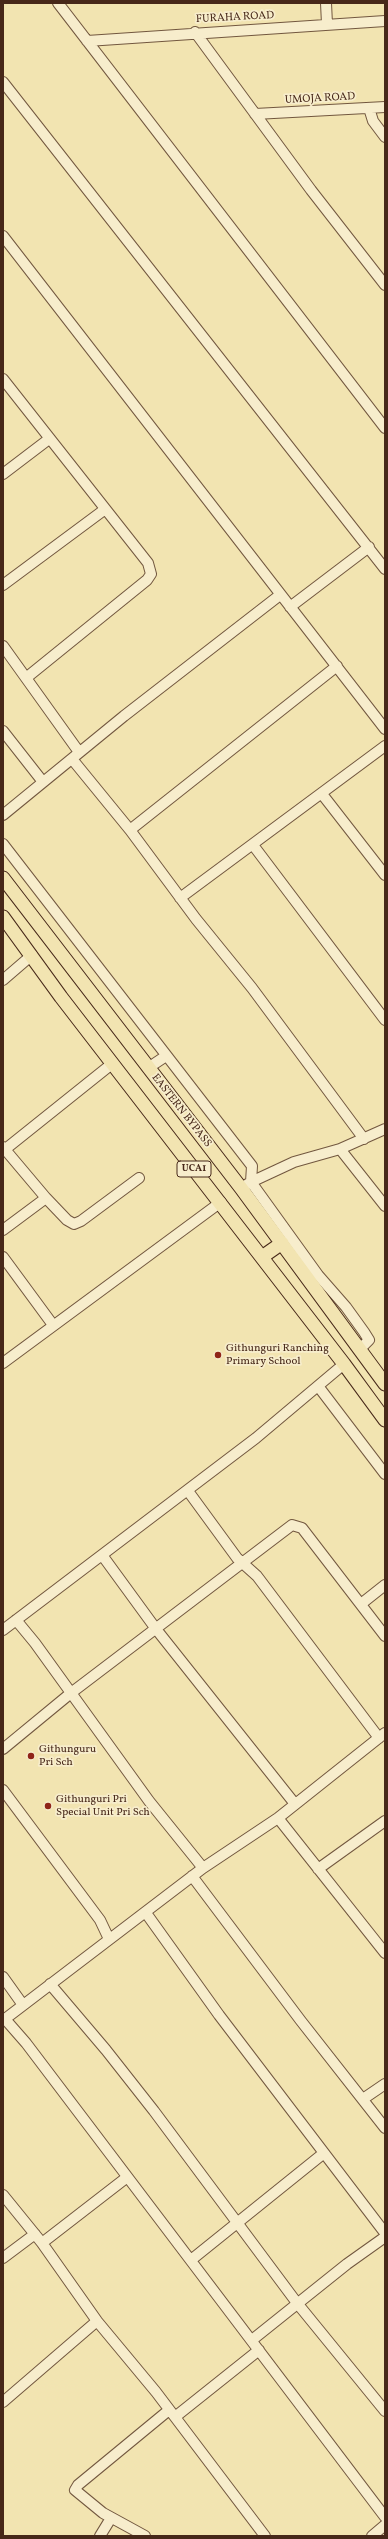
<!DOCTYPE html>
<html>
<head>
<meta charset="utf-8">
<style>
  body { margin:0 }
  #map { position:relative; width:388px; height:2539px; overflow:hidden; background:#f2e4b1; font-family:Vollkorn,serif }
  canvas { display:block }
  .frame { position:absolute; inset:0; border:4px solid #472819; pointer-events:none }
</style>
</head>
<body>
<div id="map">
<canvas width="388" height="2539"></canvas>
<div class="frame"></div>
</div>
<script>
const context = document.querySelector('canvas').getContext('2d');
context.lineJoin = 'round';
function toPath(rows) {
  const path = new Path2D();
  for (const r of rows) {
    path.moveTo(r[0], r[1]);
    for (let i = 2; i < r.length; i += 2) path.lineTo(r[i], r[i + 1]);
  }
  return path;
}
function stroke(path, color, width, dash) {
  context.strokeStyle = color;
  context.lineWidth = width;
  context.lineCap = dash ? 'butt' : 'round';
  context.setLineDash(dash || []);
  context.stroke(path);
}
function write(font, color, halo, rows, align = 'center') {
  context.font = font + ' Vollkorn,serif';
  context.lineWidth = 3.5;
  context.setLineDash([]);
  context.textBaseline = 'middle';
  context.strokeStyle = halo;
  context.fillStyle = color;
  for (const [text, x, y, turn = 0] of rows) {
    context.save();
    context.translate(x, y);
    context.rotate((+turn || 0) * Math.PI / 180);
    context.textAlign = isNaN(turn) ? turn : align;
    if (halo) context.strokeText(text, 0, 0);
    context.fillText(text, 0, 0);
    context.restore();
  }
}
const minor = toPath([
  [58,3,385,428],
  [326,3,327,24],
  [195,32,311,190,385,285],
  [87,41,385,21],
  [3,82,385,569],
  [369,108,373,121,385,137],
  [255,114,385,107],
  [3,236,385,729],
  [3,379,148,563,151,574,147,580,26,678],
  [3,474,49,439],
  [3,585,104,510],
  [290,607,369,547],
  [3,646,79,752],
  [3,731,43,782],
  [72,759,130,830,196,919,252,988,364,1139],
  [322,794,385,875],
  [3,815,124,716,280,595],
  [130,830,337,666],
  [3,844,252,1166,251,1182,241,1188],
  [253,845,385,1020],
  [180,898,385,746],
  [3,980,32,955],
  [148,1068,166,1056],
  [3,1147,46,1198,3,1230],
  [340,1149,385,1129],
  [3,1151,113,1063],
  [46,1198,67,1220,74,1224,81,1221,139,1178],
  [3,1257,53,1325],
  [359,1350,369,1340,364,1332,346,1307,318,1275,251,1182,294,1162,340,1149,385,1206],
  [3,1363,221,1202],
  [318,1386,385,1474],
  [188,1491,237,1558,257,1576,379,1738],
  [102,1555,156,1629,295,1804],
  [361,1604,385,1585],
  [16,1620,35,1643,149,1801,203,1868],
  [3,1630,256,1438,344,1364],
  [3,1749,71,1693,292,1525,302,1528,385,1636],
  [3,1790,100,1920,109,1939],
  [278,1818,385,1953],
  [318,1869,385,1821],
  [192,1876,301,2021,385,2128],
  [146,1913,219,2015,385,2233],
  [3,1977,23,2005],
  [50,1984,106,2050,154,2111,297,2303,385,2411],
  [5,2019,203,1868,278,1818,385,1733],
  [3,2020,5,2019,26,2043,385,2517],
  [363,2099,385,2084],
  [3,2195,42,2243,97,2321,156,2392,265,2536],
  [42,2243,126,2178],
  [3,2258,35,2234],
  [191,2260,324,2153],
  [252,2340,347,2264,385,2237],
  [3,2402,97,2321],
  [175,2417,259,2350],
  [100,2536,111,2518],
  [145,2536,103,2513,75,2490,78,2485,169,2410],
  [372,2536,385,2525]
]);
const major = toPath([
  [3,878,241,1188,385,1384],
  [3,917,61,997,344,1364,385,1420],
  [262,1257,282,1243]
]);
stroke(minor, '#72573f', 12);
stroke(major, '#472819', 15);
stroke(minor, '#f7edcc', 10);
stroke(major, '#f2e4b1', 13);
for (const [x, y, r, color] of [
  [218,1355,4,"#8f2418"],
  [31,1756,4,"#8f2418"],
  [48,1806,4,"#8f2418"]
]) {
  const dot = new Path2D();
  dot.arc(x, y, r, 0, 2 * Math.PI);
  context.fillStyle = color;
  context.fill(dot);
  stroke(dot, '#f7edcc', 1.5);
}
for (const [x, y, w] of [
  [194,1169,34]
]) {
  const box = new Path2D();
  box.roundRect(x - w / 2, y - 8, w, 16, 3);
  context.fillStyle = '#f7edcc';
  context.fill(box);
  stroke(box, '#472819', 1);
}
write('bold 10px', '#472819', null, [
  ["UCA1",194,1169]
]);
write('11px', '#472819', '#f7edcc', [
  ["FURAHA ROAD",235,18,-3],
  ["UMOJA ROAD",320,99,-3],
  ["EASTERN BYPASS",181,1111,52]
]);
write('11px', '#472819', '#f7edcc', [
  ["Githunguri Ranching",226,1349],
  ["Primary School",226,1362],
  ["Githunguru",39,1750],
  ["Pri Sch",39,1763],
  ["Githunguri Pri",56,1800],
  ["Special Unit Pri Sch",56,1813]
], 'left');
</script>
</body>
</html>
